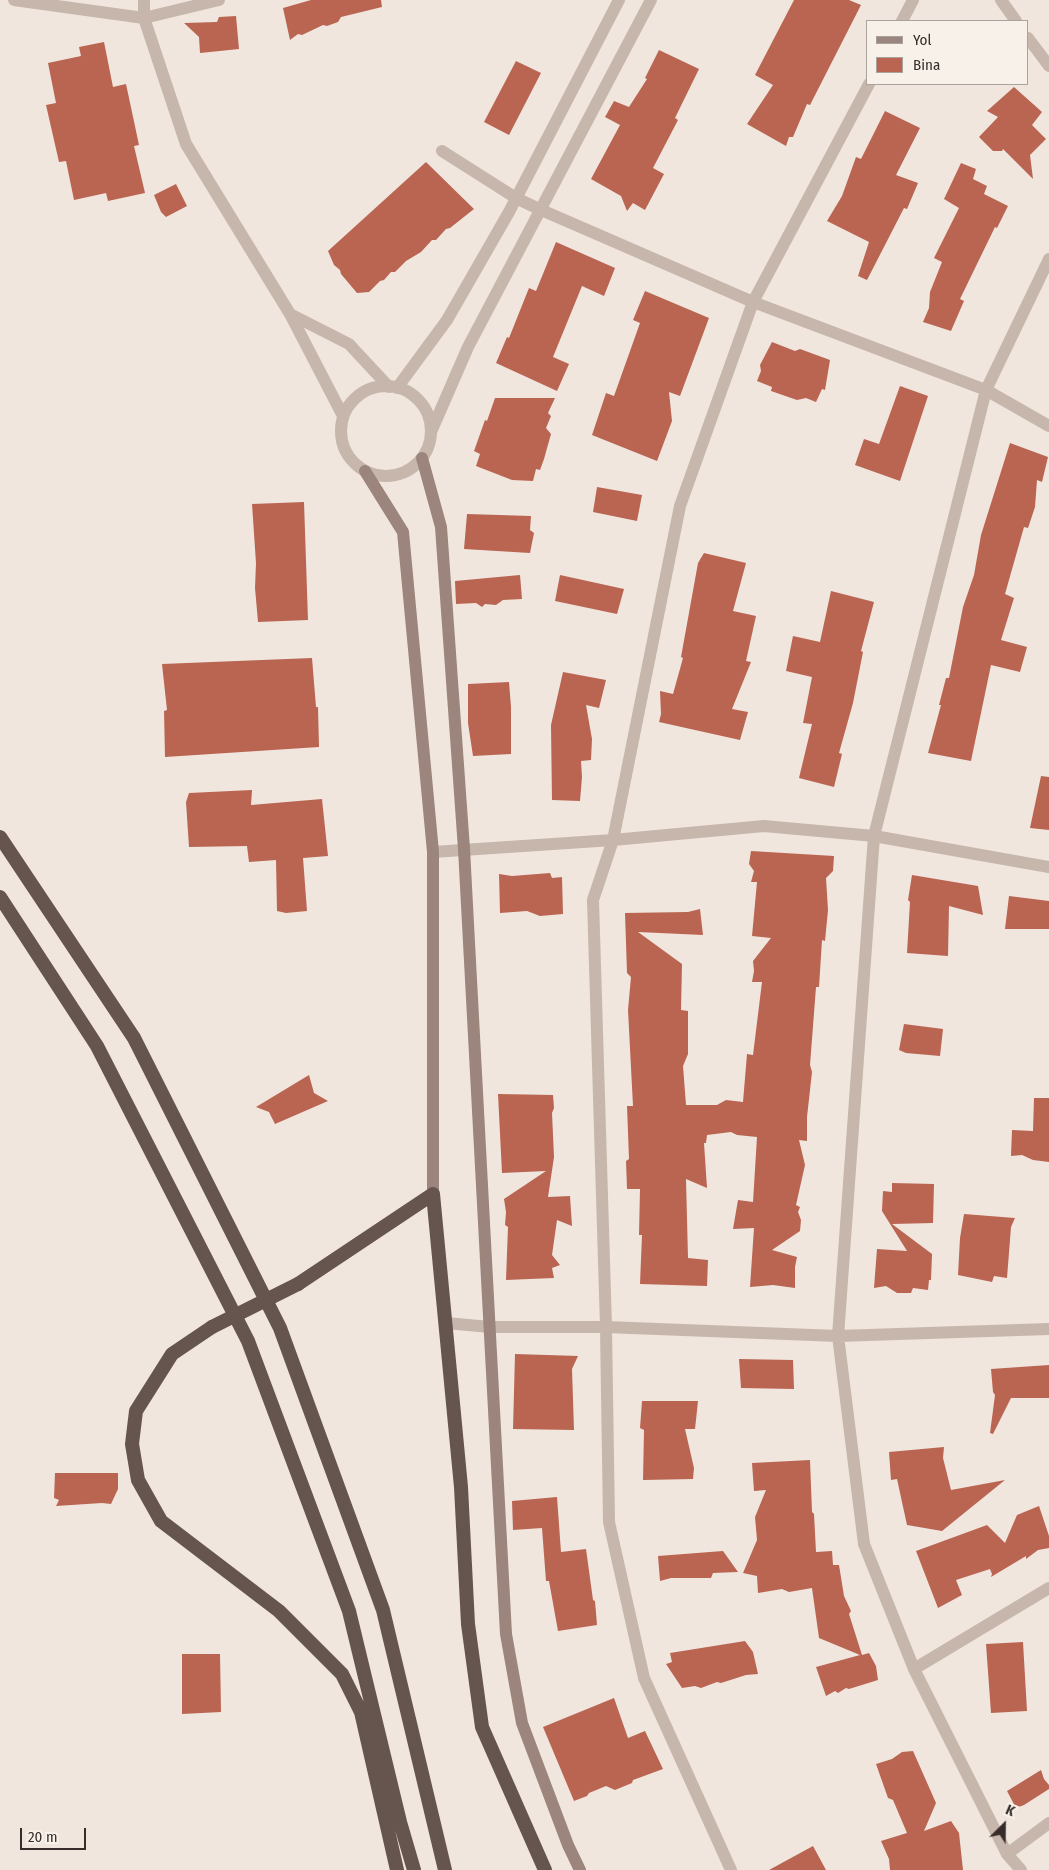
<!DOCTYPE html>
<html>
<head>
<meta charset="utf-8">
<style>
  body { margin:0 }
  #map { position:relative; width:1049px; height:1870px; overflow:hidden; background:#f0e6de; font-family:"Fira Sans Condensed",sans-serif }
  canvas { display:block }
  .legend { position:absolute; left:866px; top:20px; width:162px; height:65px; box-sizing:border-box; background:#f8f1ea; border:1px solid #aaa29d; margin:0; padding:6px 9px; list-style:none; font-size:15px; color:#362c2a }
  .legend li { display:flex; align-items:center; gap:10px; height:25px }
  .legend b { width:25px; border:1px solid #aaa29d }
  .north { position:absolute; left:979px; top:1800px; width:50px; height:50px; -webkit-text-stroke:4px #f8f1ea; paint-order:stroke; rotate:23deg; font-size:14px; font-weight:700; line-height:20px; text-align:center; color:#362c2a }
  .north::after { content:''; display:block; margin:auto; width:18px; height:22px; background:#362c2a; clip-path:polygon(50% 0,100% 100%,50% 72%,0 100%) }
  .scale { position:absolute; left:20px; top:1828px; width:66px; height:22px; box-sizing:border-box; border:2px solid #362c2a; border-top:0; padding-left:6px; font-size:15px; line-height:18px; white-space:nowrap; color:#362c2a; -webkit-text-stroke:4px #f8f1ea; paint-order:stroke }
</style>
</head>
<body>
<div id="map">
<canvas width="1049" height="1870"></canvas>
<ul class="legend">
<li><b style="height:6px;background:#9b857d"></b>Yol</li>
<li><b style="height:14px;background:#ba6452"></b>Bina</li>
</ul>
<div class="north">K</div>
<div class="scale">20 m</div>
</div>
<script>
const context = document.querySelector('canvas').getContext('2d');
context.lineJoin = 'round';
function paint(path, color) {
  context.fillStyle = color;
  context.fill(path, 'evenodd');
}
function toPath(rows) {
  const path = new Path2D();
  for (const r of rows) {
    if (r.length === 3) {
      path.moveTo(r[0] + r[2], r[1]);
      path.arc(r[0], r[1], r[2], 0, 2 * Math.PI);
      continue;
    }
    path.moveTo(r[0], r[1]);
    for (let i = 2; i < r.length; i += 2) path.lineTo(r[i], r[i + 1]);
  }
  return path;
}
function stroke(path, color, width, dash) {
  context.strokeStyle = color;
  context.lineWidth = width;
  context.lineCap = dash ? 'butt' : 'round';
  context.setLineDash(dash || []);
  context.stroke(path);
}
paint(toPath([
  [311,0,381,0,382,7,341,17,338,22,327,26,323,25,302,35,298,34,290,40,283,8],
  [794,0,849,0,861,5,810,105,807,104,793,137,789,137,786,146,747,124,773,85,755,75],
  [236,16,239,49,200,53,199,37,184,23,217,22,219,17],
  [104,42,113,87,126,84,139,145,134,146,145,193,108,201,106,193,74,200,66,161,59,162,46,105,56,103,48,63,81,56,79,47],
  [659,50,699,69,675,118,678,120,653,168,664,174,645,210,633,203,627,211,621,196,591,179,620,125,605,117,614,101,629,107,647,79,645,78],
  [516,61,541,73,509,135,484,122],
  [1014,87,1042,112,1032,125,1046,139,1030,155,1033,179,1003,149,1002,151,993,151,979,137,998,117,987,111],
  [885,111,920,128,896,175,918,183,907,209,904,208,867,280,858,276,869,242,827,221,842,196,856,157,861,159],
  [426,162,474,209,450,228,446,229,436,240,432,240,421,252,406,261,395,272,391,272,384,280,380,281,369,292,357,293,341,274,340,270,334,265,328,251],
  [961,163,976,169,973,179,987,186,984,194,1008,206,997,228,995,227,960,299,964,301,951,331,923,322,929,308,930,292,942,262,934,258,959,208,944,199],
  [176,184,187,206,166,217,161,212,154,195],
  [556,242,615,268,604,296,582,286,553,357,569,364,557,391,496,363,507,337,509,338,529,288,536,291],
  [645,291,709,318,680,396,669,392,672,421,657,461,592,435,606,393,614,396,640,323,633,320],
  [772,342,795,351,800,349,830,360,825,390,822,389,816,402,806,398,797,400,771,391,772,387,757,381,761,371,760,365],
  [900,386,928,396,900,481,855,465,864,439,879,444],
  [495,398,555,398,548,413,551,416,546,428,551,434,544,459,540,470,536,469,533,481,512,480,476,466,480,454,474,451,485,420,487,421],
  [1010,443,1048,457,1042,482,1037,480,1035,507,1028,528,1024,527,1005,594,1014,598,1001,640,1027,647,1020,672,991,665,971,761,928,753,941,705,939,705,946,678,949,678,963,607,974,575,981,535],
  [597,487,642,495,637,521,593,512],
  [304,502,308,620,258,622,255,588,256,563,252,504],
  [467,514,531,516,530,530,534,533,530,553,464,549],
  [704,553,746,563,733,611,756,616,746,661,751,662,732,709,748,712,740,740,659,722,661,714,660,691,673,694,683,658,681,657,698,563],
  [520,575,522,599,503,600,496,605,485,604,482,607,476,603,456,604,455,581],
  [560,575,624,589,617,614,555,601],
  [831,591,874,602,861,651,863,652,853,703,839,753,842,754,834,787,799,778,812,724,803,723,812,677,786,671,793,636,820,642],
  [312,658,316,707,318,707,319,747,165,757,164,711,167,710,162,664],
  [563,672,606,680,599,708,586,705,592,739,591,760,581,761,582,777,580,801,552,800,551,725],
  [509,682,511,707,511,754,473,756,468,723,468,684],
  [1041,776,1049,777,1049,830,1030,828],
  [252,790,251,805,322,799,328,856,303,858,307,911,286,913,277,911,276,860,249,862,247,846,189,847,186,802,189,793],
  [751,851,834,856,833,871,826,878,828,910,825,941,822,940,819,987,816,987,810,1065,812,1072,807,1117,807,1141,799,1140,805,1165,796,1205,800,1207,798,1212,801,1220,800,1231,772,1250,797,1257,795,1267,795,1288,773,1285,750,1287,754,1228,733,1229,738,1200,753,1202,757,1137,737,1135,731,1132,707,1135,706,1143,704,1143,707,1188,686,1179,688,1258,708,1260,707,1286,640,1284,642,1235,639,1235,640,1189,627,1189,626,1161,629,1159,627,1106,633,1106,628,1010,631,977,627,973,625,913,688,912,700,909,703,935,638,932,682,964,681,1010,688,1011,688,1054,683,1066,686,1105,717,1105,726,1100,743,1102,747,1054,753,1055,762,982,752,982,754,971,753,961,771,938,752,936,757,882,751,882,754,871,749,864],
  [550,873,552,878,562,877,563,914,540,916,527,911,500,913,499,874,512,876],
  [912,875,978,886,983,915,949,906,948,956,907,953,910,902,908,900],
  [1009,896,1049,901,1049,929,1005,929],
  [904,1024,943,1029,940,1056,906,1053,899,1050],
  [309,1075,314,1093,328,1101,275,1124,269,1112,256,1107],
  [498,1094,553,1095,554,1108,552,1113,554,1157,548,1197,570,1196,572,1226,557,1220,552,1255,560,1265,552,1268,554,1278,506,1280,508,1227,505,1225,506,1212,504,1199,546,1171,502,1173],
  [1034,1098,1049,1098,1049,1162,1033,1160,1022,1155,1011,1156,1012,1130,1033,1131],
  [892,1183,934,1184,933,1223,892,1224,932,1254,931,1280,929,1280,928,1290,913,1288,911,1293,897,1293,886,1286,874,1288,877,1249,907,1251,882,1211,883,1191,892,1192],
  [964,1214,1015,1218,1011,1227,1007,1278,994,1276,992,1282,958,1275,960,1238],
  [515,1354,578,1356,572,1369,574,1430,513,1429],
  [739,1359,793,1360,794,1389,741,1388],
  [1049,1365,1049,1398,1011,1398,993,1434,990,1433,995,1395,993,1392,991,1369],
  [642,1401,698,1401,695,1429,685,1429,694,1468,693,1479,643,1480,644,1430,640,1428],
  [944,1447,943,1458,951,1490,1005,1480,942,1531,907,1525,897,1479,891,1480,889,1452],
  [810,1460,812,1512,814,1514,816,1552,832,1551,833,1565,839,1565,844,1596,851,1611,849,1614,862,1655,869,1653,876,1666,878,1680,849,1689,846,1688,838,1693,835,1691,826,1696,816,1667,860,1655,819,1638,812,1588,789,1592,782,1589,758,1593,757,1576,743,1573,757,1540,755,1517,766,1490,754,1491,752,1463],
  [55,1473,118,1473,118,1489,111,1504,102,1503,56,1506,59,1500,54,1498],
  [557,1497,561,1552,586,1549,593,1600,595,1601,597,1625,558,1631,549,1581,546,1581,542,1528,513,1530,512,1501],
  [1039,1506,1049,1536,1049,1548,1038,1550,1026,1559,1026,1556,991,1577,992,1574,990,1569,956,1580,962,1595,938,1608,916,1551,987,1525,1005,1543,1017,1515],
  [723,1551,738,1572,713,1573,711,1578,671,1578,660,1581,658,1556],
  [745,1641,753,1652,758,1674,746,1675,721,1683,717,1682,701,1688,695,1686,682,1688,666,1664,672,1662,670,1653],
  [1023,1642,1027,1711,991,1713,986,1644],
  [182,1654,220,1654,221,1712,182,1714],
  [614,1698,628,1738,645,1731,663,1769,633,1780,632,1783,615,1790,606,1786,589,1793,587,1796,574,1801,543,1727],
  [913,1751,936,1803,924,1831,951,1821,959,1833,963,1870,890,1870,889,1859,881,1841,907,1833,893,1800,888,1798,876,1764,892,1759,902,1752],
  [1041,1770,1044,1779,1049,1785,1049,1789,1024,1805,1016,1808,1007,1791],
  [813,1846,826,1870,769,1870]
]), '#ba6452');
stroke(toPath([
  [144,18,219,0],
  [902,21,913,0],
  [442,151,516,198,539,209,753,302,986,390,1049,426],
  [433,852,613,840,764,826,874,836,1049,867],
  [446,1323,490,1327,606,1327,838,1336,1049,1329],
  [914,1669,1049,1588],
  [1007,1854,1049,1823],
  [731,1870,644,1678,609,1522,606,1327,593,900,613,840,680,506,753,302,869,84],
  [1021,1870,1007,1854,914,1669,864,1544,838,1336,874,836,986,390,1049,259]
]), '#c7b6ab', 12);
stroke(toPath([
  [14,0,144,18],
  [144,0,144,18,186,144,290,314,343,416],
  [1001,0,1016,21],
  [1028,38,1049,66],
  [290,314,349,344,389,387],
  [386,431,45],
  [397,388,447,320,509,212,619,0],
  [431,432,468,347,651,0]
]), '#c7b6ab', 12);
stroke(toPath([
  [422,458,441,527,464,849,506,1634,522,1723,568,1845,580,1870],
  [365,471,403,532,433,852,433,1194]
]), '#9b857d', 12);
stroke(toPath([
  [0,837,134,1038,280,1328,383,1610,445,1870],
  [0,897,97,1046,248,1341,349,1611,400,1822,414,1870],
  [298,1284,433,1194,461,1487,468,1624,482,1727,545,1870],
  [212,1327,172,1354,136,1411,132,1444,138,1480,161,1521,279,1611,342,1674,361,1712,397,1870]
]), '#66544f', 14);
stroke(toPath([
  [212,1327,298,1284]
]), '#66544f', 14);
</script>
</body>
</html>
